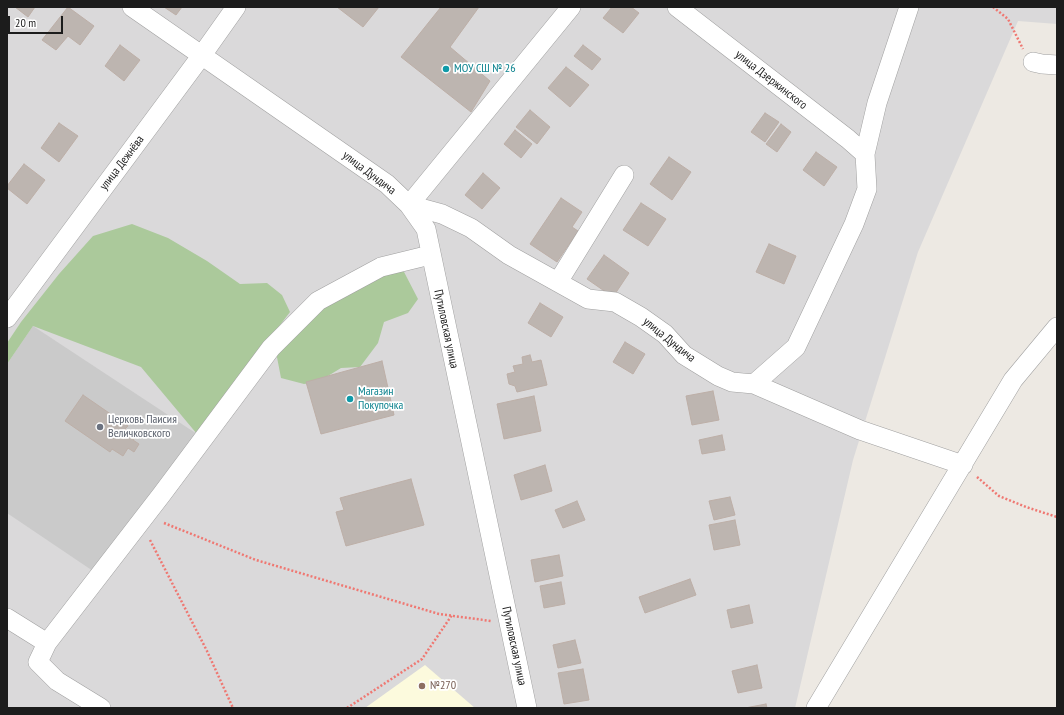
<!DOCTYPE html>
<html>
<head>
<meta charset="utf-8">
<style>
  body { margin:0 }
  #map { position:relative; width:1064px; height:715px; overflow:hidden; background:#ede9e3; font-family:"PT Sans Narrow",sans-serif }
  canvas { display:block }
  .frame { position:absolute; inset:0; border:8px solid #1c1c1c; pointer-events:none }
  .scale { position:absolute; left:8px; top:16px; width:55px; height:18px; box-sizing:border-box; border:2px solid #1c1c1c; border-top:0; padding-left:5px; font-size:12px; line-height:14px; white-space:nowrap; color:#1c1c1c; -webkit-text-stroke:3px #fff; paint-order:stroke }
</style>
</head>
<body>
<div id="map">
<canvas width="1064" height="715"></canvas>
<div class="frame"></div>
<div class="scale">20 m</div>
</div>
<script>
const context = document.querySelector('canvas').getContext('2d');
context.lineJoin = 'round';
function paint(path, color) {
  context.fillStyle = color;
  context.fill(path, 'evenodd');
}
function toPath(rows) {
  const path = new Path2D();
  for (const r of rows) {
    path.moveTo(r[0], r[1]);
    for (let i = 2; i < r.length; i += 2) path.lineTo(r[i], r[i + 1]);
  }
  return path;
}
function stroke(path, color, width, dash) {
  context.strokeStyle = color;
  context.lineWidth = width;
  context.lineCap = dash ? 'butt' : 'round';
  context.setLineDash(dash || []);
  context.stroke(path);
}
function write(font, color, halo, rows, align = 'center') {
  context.font = font + ' "PT Sans Narrow",sans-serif';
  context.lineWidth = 3.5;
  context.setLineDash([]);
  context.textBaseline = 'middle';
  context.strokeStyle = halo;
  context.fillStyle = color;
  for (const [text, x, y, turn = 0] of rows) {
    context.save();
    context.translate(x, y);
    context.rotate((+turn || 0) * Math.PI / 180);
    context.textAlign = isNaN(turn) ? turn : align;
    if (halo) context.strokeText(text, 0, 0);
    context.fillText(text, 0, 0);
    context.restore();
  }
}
paint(toPath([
  [7,7,1057,7,1057,24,1018,21,918,252,853,460,795,708,7,708]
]), '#dad9da');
paint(toPath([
  [425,665,475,708,365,708]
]), '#fcfadd');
paint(toPath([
  [33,326,197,434,93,571,7,513,7,364]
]), '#cacaca');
paint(toPath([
  [132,224,168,238,207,261,240,284,267,283,282,295,290,312,197,434,141,367,33,326,7,364,7,343,21,322,59,274,93,236],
  [403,270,418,299,408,313,384,322,378,343,360,367,341,368,318,382,304,384,281,378,276,352,321,307,384,272]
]), '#abc99b');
const building = toPath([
  [15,7,35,7,28,17,15,7],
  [68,7,94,26,80,45,68,36,56,50,42,40,68,7],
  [164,7,182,7,176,15,164,7],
  [337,7,379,7,363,27,337,7],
  [441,7,479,7,450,47,490,81,471,112,401,57,441,7],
  [612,7,631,7,639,13,623,33,603,18,612,7],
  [120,45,140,60,124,81,105,66,120,45],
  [583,45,601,59,592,70,574,56,583,45],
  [566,67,589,85,570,107,548,88,566,67],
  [530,110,550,127,537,144,516,127,530,110],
  [765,113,779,122,765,142,751,132,765,113],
  [59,123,78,136,59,162,41,148,59,123],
  [781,124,791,132,777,152,766,144,781,124],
  [515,130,532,144,521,158,504,144,515,130],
  [816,152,837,167,824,186,803,170,816,152],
  [669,157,691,172,672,200,650,184,669,157],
  [24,164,45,180,27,204,7,188,7,186,24,164],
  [483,173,500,188,482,209,465,195,483,173],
  [561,198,582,212,572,227,578,231,557,262,530,244,561,198],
  [641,203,666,219,648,246,623,230,641,203],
  [769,244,796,256,784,284,756,272,769,244],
  [604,255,629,273,613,297,587,279,604,255],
  [540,303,563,317,551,337,528,323,540,303],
  [625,342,645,354,633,374,613,362,625,342],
  [530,355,532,362,541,360,547,385,517,392,515,386,509,384,507,374,515,372,513,366,523,364,522,357,530,355],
  [382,361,394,415,321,434,306,382,382,361],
  [713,391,719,420,692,425,686,396,713,391],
  [83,395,128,426,125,429,136,436,133,440,139,444,134,452,128,448,123,456,112,449,110,452,65,421,83,395],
  [534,396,541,431,504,439,497,404,534,396],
  [722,435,725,450,702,454,699,440,722,435],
  [545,465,552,491,521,500,514,475,545,465],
  [411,479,424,525,346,546,336,512,344,510,340,498,411,479],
  [730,497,735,515,714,520,709,501,730,497],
  [577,501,585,520,563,528,555,510,577,501],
  [735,520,740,545,714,550,709,525,735,520],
  [559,555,563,576,535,582,531,560,559,555],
  [690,579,696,595,645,613,639,597,690,579],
  [561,582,565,604,544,608,540,586,561,582],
  [749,605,753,623,731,628,727,610,749,605],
  [575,640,581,663,558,668,553,645,575,640],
  [757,665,762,688,738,693,732,671,757,665],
  [583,669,589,700,564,704,558,673,583,669],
  [766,704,767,708,745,708,766,704]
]);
paint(building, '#bdb5b0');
stroke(building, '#bdafa7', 1);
const minor = toPath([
  [132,7,387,184,409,205,426,229,527,708],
  [677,7,848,139,865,154],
  [1033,62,1042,64,1057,65],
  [409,205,442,214,471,228,509,255,588,299,615,302,641,317,665,334,684,355,718,376,732,382,754,384,860,430,963,465],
  [409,205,571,7],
  [558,282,624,175],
  [7,318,202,55,236,7],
  [754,384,796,347,854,224,867,189,865,154,877,103,909,7],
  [7,618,47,643,38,662,57,681,101,708],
  [47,643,162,494,271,348,318,301,381,267,430,255],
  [816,708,1013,380,1057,327]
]);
stroke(minor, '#a0a0a0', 20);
stroke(toPath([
  [993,7,1008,19,1023,49],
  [977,477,999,496,1026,507,1057,517],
  [164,523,256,560,439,614,491,621],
  [150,540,207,651,233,708],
  [347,708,422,659,452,615]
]), '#ef7872', 2.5, [2, 2]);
stroke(minor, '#fff', 19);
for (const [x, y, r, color] of [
  [446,69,4,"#0f9aa8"],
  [350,399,4,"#0f9aa8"],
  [100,427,4,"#6b7280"],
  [422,686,4,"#8d6e63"]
]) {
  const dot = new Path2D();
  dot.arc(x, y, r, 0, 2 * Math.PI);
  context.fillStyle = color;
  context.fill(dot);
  stroke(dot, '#fff', 1.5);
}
write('12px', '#0d838f', '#fff', [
  ["МОУ СШ № 26",454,69],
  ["Магазин",358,392],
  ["Покупочка",358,406]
], 'left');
write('12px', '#1c1c1c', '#fff', [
  ["улица Дзержинского",771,80,38],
  ["улица Дежнёва",122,163,-53],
  ["улица Дундича",369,173,37],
  ["Путиловская улица",446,329,78],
  ["улица Дундича",669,340,39],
  ["Путиловская улица",514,646,78]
]);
write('12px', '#5b616d', '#fff', [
  ["Церковь Паисия",108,420],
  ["Величковского",108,434]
], 'left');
write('12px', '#785e54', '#fff', [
  ["№270",430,686]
], 'left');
</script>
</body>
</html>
